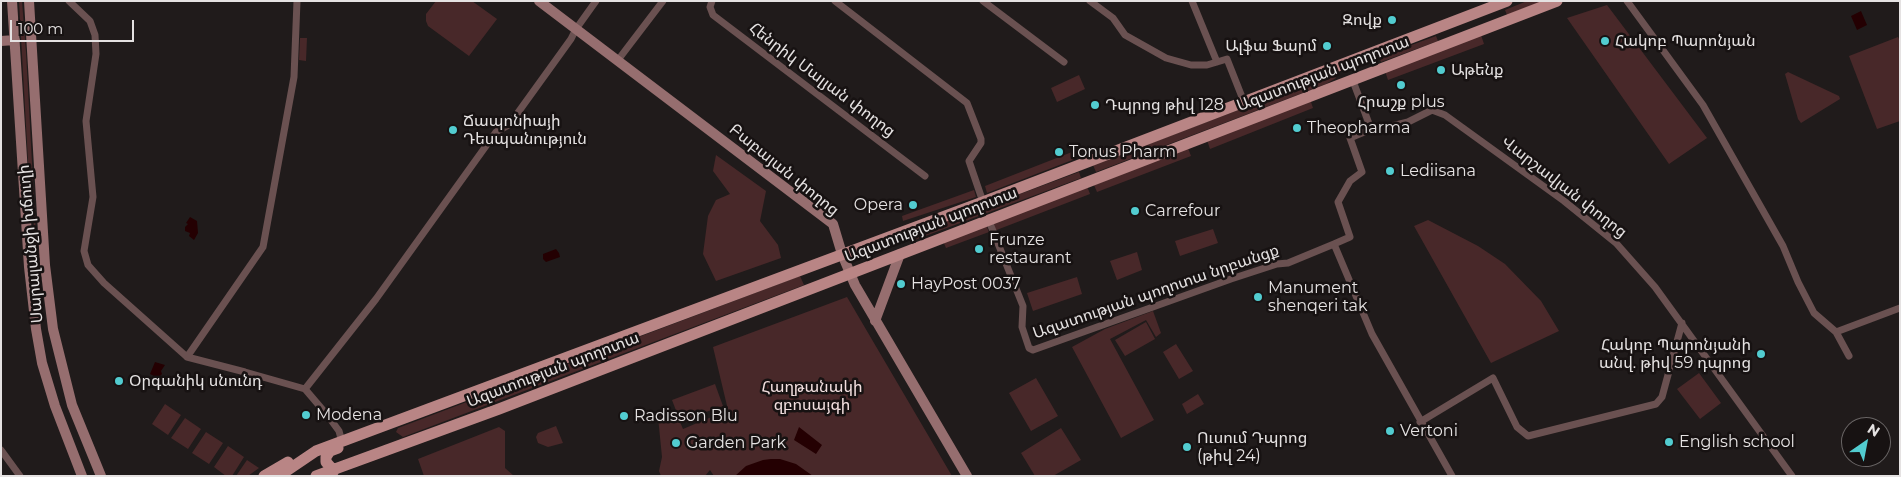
<!DOCTYPE html>
<html>
<head>
<meta charset="utf-8">
<style>
  body { margin:0 }
  #map { position:relative; width:1901px; height:477px; overflow:hidden; background:#201b1b; font-family:Montserrat,sans-serif }
  canvas { display:block }
  .frame { position:absolute; inset:0; border:2px solid #e5e2e2; pointer-events:none }
  .north { position:absolute; left:1841px; top:417px; width:50px; height:50px; box-sizing:border-box; background:#171212; border:1px solid #696565; border-radius:50%; rotate:33deg; font-size:14px; font-weight:700; line-height:20px; text-align:center; color:#e5e2e2 }
  .north::after { content:''; display:block; margin:auto; width:18px; height:22px; background:#52ccd0; clip-path:polygon(50% 0,100% 100%,50% 72%,0 100%) }
  .scale { position:absolute; left:10px; top:20px; width:124px; height:22px; box-sizing:border-box; border:2px solid #e5e2e2; border-top:0; padding-left:6px; font-size:15px; line-height:18px; white-space:nowrap; color:#e5e2e2; -webkit-text-stroke:4px #171212; paint-order:stroke }
</style>
</head>
<body>
<div id="map">
<canvas width="1901" height="477"></canvas>
<div class="frame"></div>
<div class="north">N</div>
<div class="scale">100 m</div>
</div>
<script>
const context = document.querySelector('canvas').getContext('2d');
context.lineJoin = 'round';
function paint(path, color) {
  context.fillStyle = color;
  context.fill(path, 'evenodd');
}
function toPath(rows) {
  const path = new Path2D();
  for (const r of rows) {
    path.moveTo(r[0], r[1]);
    for (let i = 2; i < r.length; i += 2) path.lineTo(r[i], r[i + 1]);
  }
  return path;
}
function stroke(path, color, width, dash) {
  context.strokeStyle = color;
  context.lineWidth = width;
  context.lineCap = dash ? 'butt' : 'round';
  context.setLineDash(dash || []);
  context.stroke(path);
}
function write(font, color, halo, rows, align = 'center') {
  context.font = font + ' Montserrat,"Noto Sans Armenian",sans-serif';
  context.lineWidth = 5;
  context.setLineDash([]);
  context.textBaseline = 'middle';
  context.strokeStyle = halo;
  context.fillStyle = color;
  for (const [text, x, y, turn = 0] of rows) {
    context.save();
    context.translate(x, y);
    context.rotate((+turn || 0) * Math.PI / 180);
    context.textAlign = isNaN(turn) ? turn : align;
    if (halo) context.strokeText(text, 0, 0);
    context.fillText(text, 0, 0);
    context.restore();
  }
}
paint(toPath([
  [19,1,22,1,26,52,37,255,29,179],
  [436,1,472,1,497,19,469,56,428,26,426,21,426,14],
  [1527,1,1544,1,1507,15,1505,10],
  [1607,5,1707,138,1669,164,1567,18],
  [1481,35,1484,44,1388,80,1385,71],
  [1436,36,1438,41,1381,62,1379,57],
  [1898,37,1900,41,1900,121,1877,129,1849,56],
  [300,38,307,38,306,61,299,60],
  [1788,72,1839,96,1840,99,1801,123,1798,119,1785,74],
  [1079,75,1085,89,1057,102,1051,88],
  [1335,76,1336,78,1326,84,1096,172,1093,165,1323,78],
  [1310,99,1313,108,1210,149,1207,140],
  [1188,148,1191,156,1097,192,1094,185],
  [1072,152,1075,159,987,193,985,186],
  [716,155,766,191,760,221,778,245,781,258,716,281,703,254,708,216,716,200,730,194,713,171],
  [1079,172,1081,178,912,241,910,235],
  [1087,186,1090,194,994,231,991,223],
  [974,190,976,197,903,221,902,216],
  [1428,220,1478,246,1505,264,1541,301,1559,331,1491,363,1414,226],
  [986,225,989,232,946,248,943,241],
  [1213,229,1218,243,1180,256,1175,241],
  [1137,252,1142,270,1117,280,1110,261],
  [800,276,804,285,403,437,396,432,398,428],
  [1077,277,1082,294,1033,311,1027,293],
  [847,297,952,476,714,476,710,470,705,476,661,476,659,471,662,457,658,417,673,411,677,422,680,422,683,429,728,410,713,347],
  [1153,311,1161,333,1156,337,1146,320,1110,339,1154,420,1121,438,1072,347,1105,329],
  [1146,322,1155,339,1125,356,1115,340],
  [1176,344,1193,371,1179,379,1163,352],
  [1699,373,1721,403,1700,419,1677,389],
  [1036,378,1058,416,1031,431,1009,393],
  [715,384,723,406,680,421,672,400],
  [1198,394,1204,404,1187,414,1182,404],
  [165,404,181,415,168,435,152,424],
  [185,418,201,429,188,449,171,438],
  [556,426,563,443,548,447,538,443,536,437,538,433],
  [499,427,505,431,505,468,514,476,424,476,418,459],
  [1061,428,1081,460,1053,476,1035,476,1021,453],
  [206,432,223,443,209,464,192,453],
  [228,446,244,457,232,476,226,476,214,467],
  [247,460,259,468,248,476,236,476]
]), '#482829');
paint(toPath([
  [1861,11,1867,25,1857,30,1851,16],
  [190,217,197,221,198,233,194,240,189,236,190,233,185,231,185,227,188,224,186,223],
  [556,249,559,253,560,257,546,262,543,259,543,254],
  [155,362,165,365,161,371,162,374,158,378,150,374],
  [799,427,822,445,816,454,794,440],
  [771,459,780,459,796,464,813,476,735,476,746,466,763,460]
]), '#240002');
stroke(toPath([
  [69,1,90,21,95,35,96,54,86,121,93,197,84,251,88,265,104,283,187,357,245,372,305,389,328,416,339,431,342,442],
  [712,1,710,7,713,15,925,176],
  [835,1,967,103,981,139,981,143,969,161,983,202],
  [983,1,1064,62],
  [1090,1,1113,18,1125,35,1166,58,1191,65,1207,65,1227,59,1244,102],
  [1192,1,1217,62],
  [1627,1,1703,105,1783,246,1798,282,1814,313,1836,332,1900,308],
  [618,60,663,1],
  [1353,81,1371,129],
  [989,221,1023,306,1022,327,1029,348,1033,350,1231,279,1277,264,1288,263,1334,244],
  [1836,332,1849,356],
  [187,357,263,247,294,77,297,1],
  [305,389,376,299,496,132,509,125,571,39,576,29,596,1],
  [1420,422,1493,378,1517,427,1528,436,1656,404,1662,397,1682,323],
  [1,450,20,476],
  [1452,476,1372,334,1334,244,1350,237,1338,202,1350,181,1362,172,1350,138,1376,127,1388,127,1408,122,1432,110,1445,115,1564,201,1616,243,1655,287,1792,476]
]), '#6a5151', 7);
stroke(toPath([
  [12,1,29,267,36,329,42,363,55,406,82,476],
  [29,1,45,265,53,329,72,405,101,476],
  [539,1,833,224,842,254,855,285,967,476],
  [1,41,15,40],
  [875,321,900,254]
]), '#966e6f', 10);
stroke(toPath([
  [334,471,326,462,326,457,330,451,338,448],
  [264,476,288,462],
  [279,476,316,451,983,202,1507,1],
  [316,476,499,409,1557,1]
]), '#b98585', 11);
for (const [x, y, r, color] of [
  [1392,20,5,"#52ccd0"],
  [1605,41,5,"#52ccd0"],
  [1327,46,5,"#52ccd0"],
  [1441,70,5,"#52ccd0"],
  [1401,85,5,"#52ccd0"],
  [1095,105,5,"#52ccd0"],
  [1297,128,5,"#52ccd0"],
  [453,130,5,"#52ccd0"],
  [1059,152,5,"#52ccd0"],
  [1390,171,5,"#52ccd0"],
  [913,205,5,"#52ccd0"],
  [1135,211,5,"#52ccd0"],
  [979,249,5,"#52ccd0"],
  [901,284,5,"#52ccd0"],
  [1258,297,5,"#52ccd0"],
  [1761,354,5,"#52ccd0"],
  [119,381,5,"#52ccd0"],
  [306,415,5,"#52ccd0"],
  [624,416,5,"#52ccd0"],
  [1390,431,5,"#52ccd0"],
  [1669,442,5,"#52ccd0"],
  [676,443,5,"#52ccd0"],
  [1187,447,5,"#52ccd0"]
]) {
  const dot = new Path2D();
  dot.arc(x, y, r, 0, 2 * Math.PI);
  context.fillStyle = color;
  context.fill(dot);
  stroke(dot, '#171212', 2);
}
write('16px', '#e5e2e2', '#171212', [
  ["Զովք",1382,20,"right"],
  ["Հակոբ Պարոնյան",1615,41],
  ["Ալֆա Ֆարմ",1317,46,"right"],
  ["Աթենք",1451,70],
  ["Հրաշք plus",1401,102,"center"],
  ["Դպրոց թիվ 128",1105,105],
  ["Ճապոնիայի",463,121],
  ["Դեսպանություն",463,139],
  ["Theopharma",1307,128],
  ["Tonus Pharm",1069,152],
  ["Lediisana",1400,171],
  ["Opera",903,205,"right"],
  ["Carrefour",1145,211],
  ["Frunze",989,240],
  ["restaurant",989,258],
  ["HayPost 0037",911,284],
  ["Manument",1268,288],
  ["shenqeri tak",1268,306],
  ["Հակոբ Պարոնյանի",1751,345,"right"],
  ["անվ. թիվ 59 դպրոց",1751,363,"right"],
  ["Օրգանիկ սնունդ",129,381],
  ["Modena",316,415],
  ["Radisson Blu",634,416],
  ["Vertoni",1400,431],
  ["Ուսում Դպրոց",1197,438],
  ["(թիվ 24)",1197,456],
  ["English school",1679,442],
  ["Garden Park",686,443]
], 'left');
write('16px', '#e5e2e2', '#171212', [
  ["Ազատության պողոտա",1323,74,-21],
  ["Հենրիկ Մալյան փողոց",822,80,37],
  ["Բաբայան փողոց",784,170,39],
  ["Վարշավյան փողոց",1564,187,38],
  ["Ազատության պողոտա",931,225,-21],
  ["Սարալանջի խճուղի",31,244,-95],
  ["Ազատության պողոտա նրբանցք",1156,292,-19],
  ["Ազատության պողոտա",553,370,-21]
]);
write('16px', '#f2dfdf', '#171212', [
  ["Հաղթանակի",812,387],
  ["զբոսայգի",812,405]
]);
</script>
</body>
</html>
